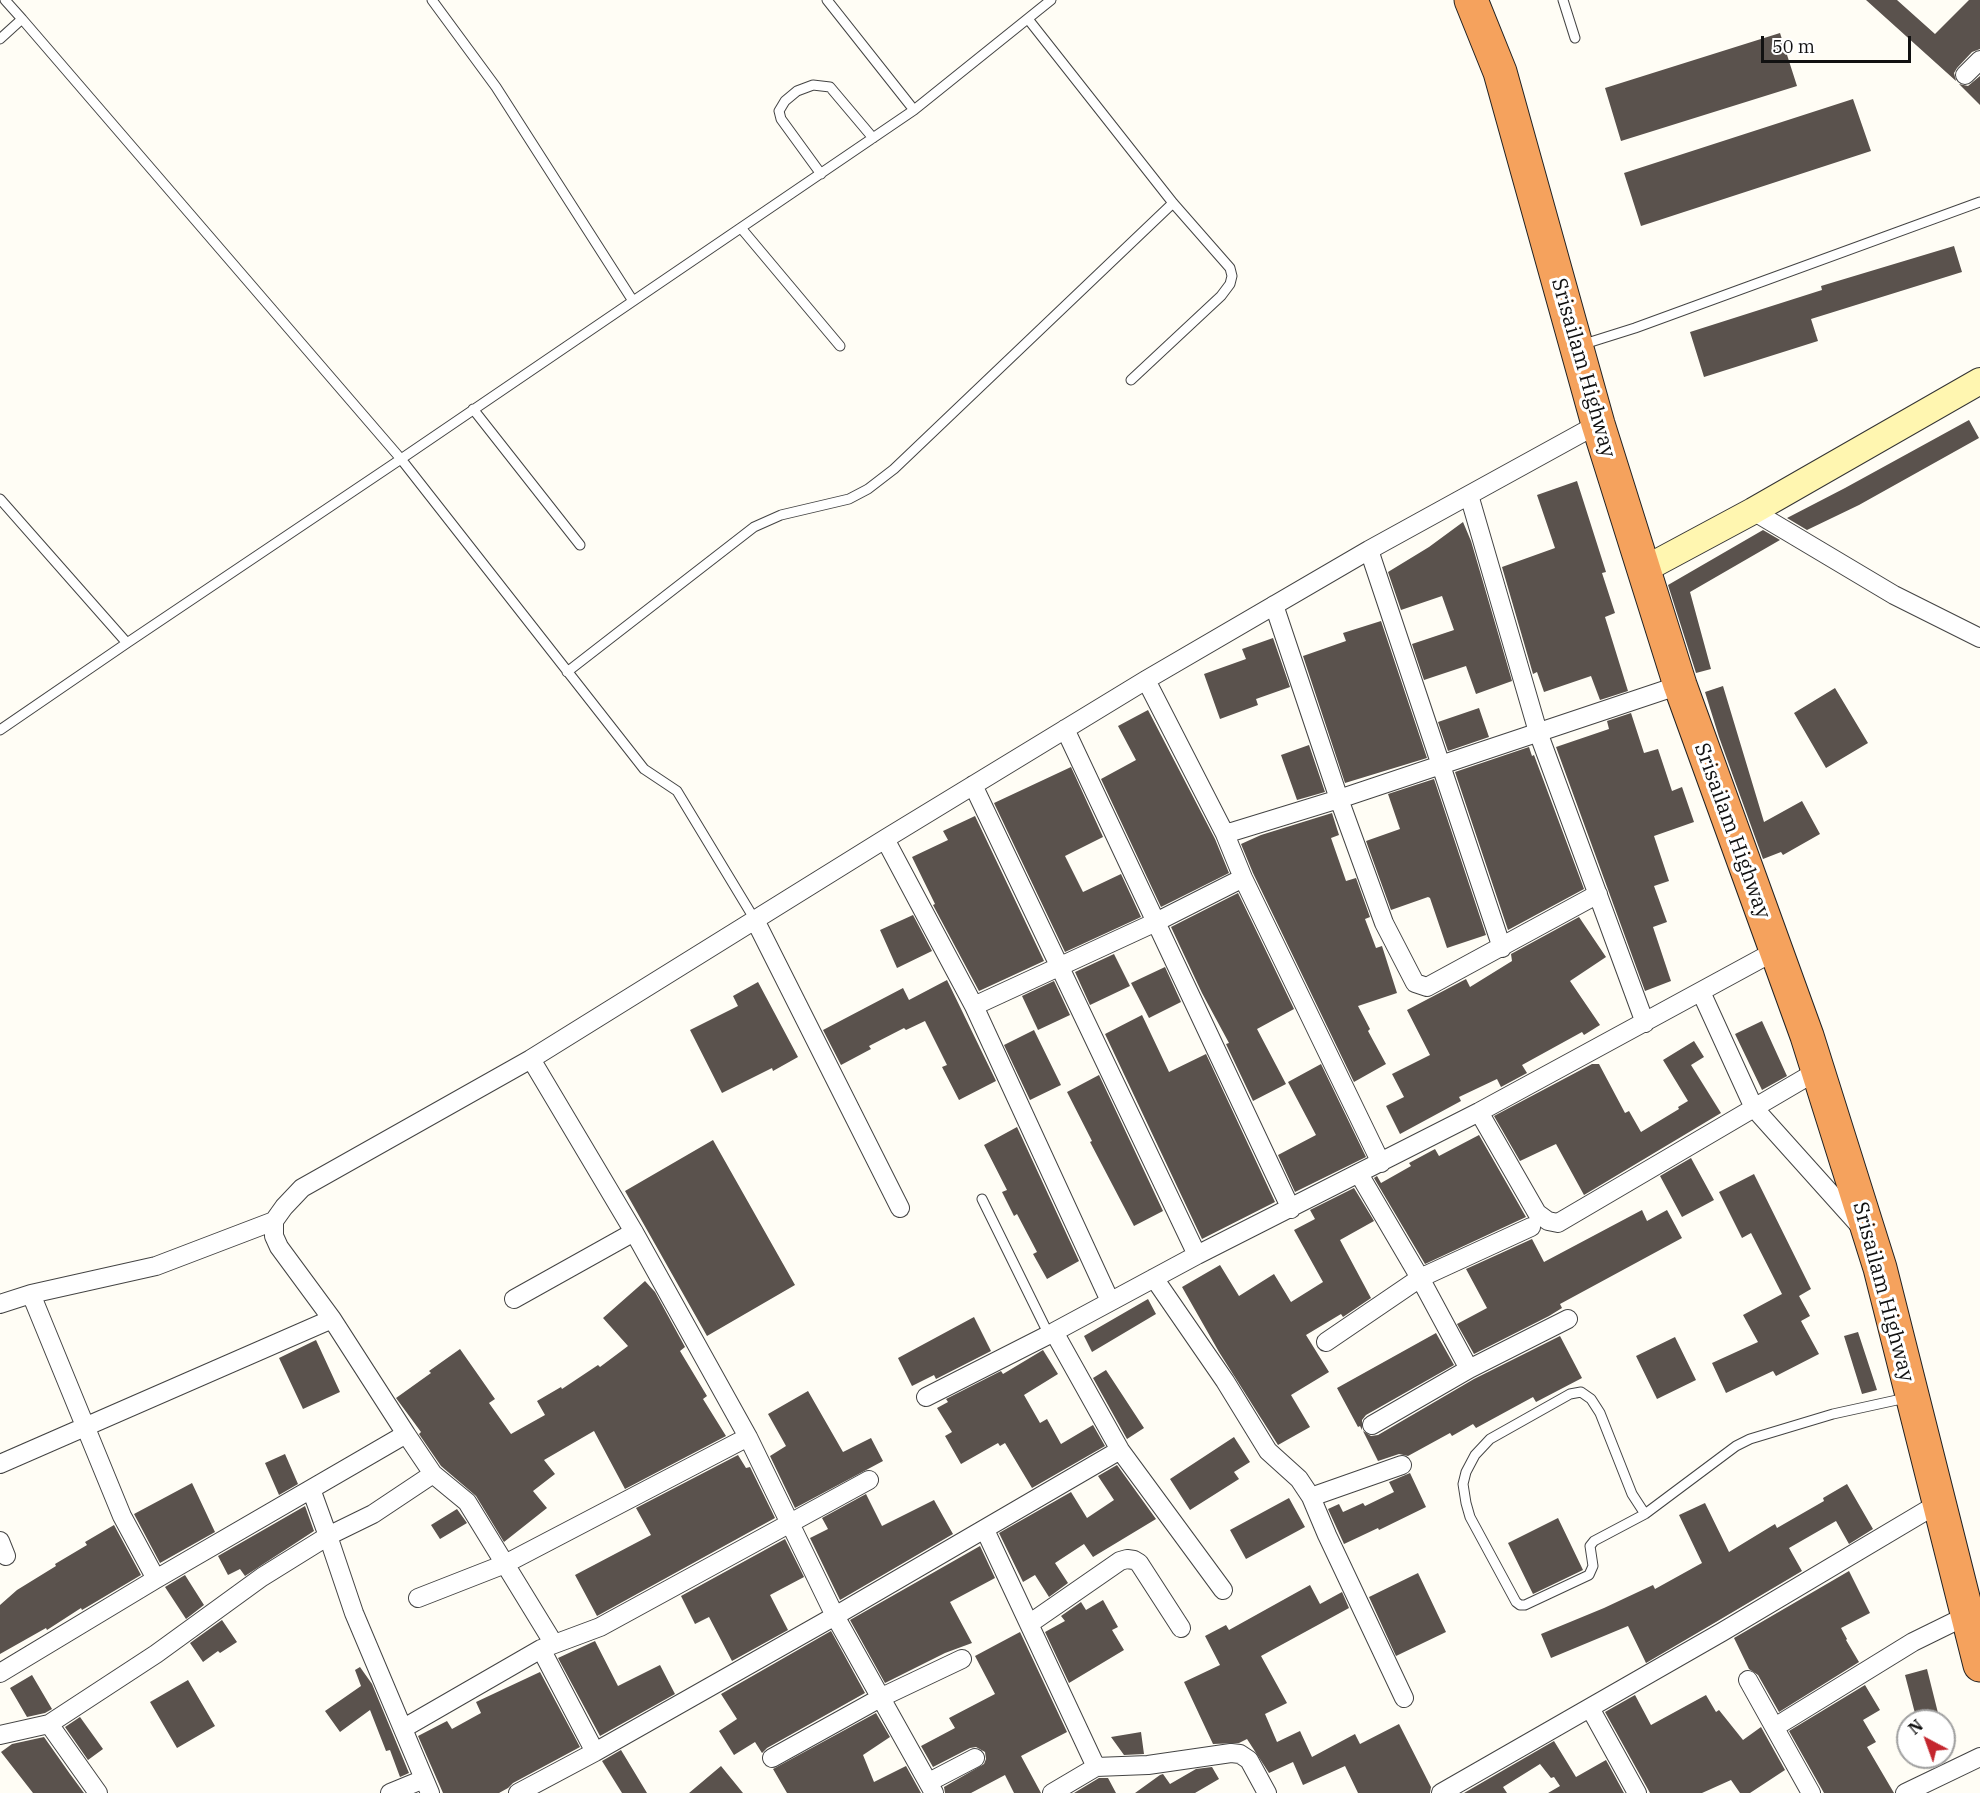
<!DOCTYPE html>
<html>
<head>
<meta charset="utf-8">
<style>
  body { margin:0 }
  #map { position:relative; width:1980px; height:1793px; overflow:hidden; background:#fffdf5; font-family:"IBM Plex Serif",serif }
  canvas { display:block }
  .north { position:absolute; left:1896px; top:1709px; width:60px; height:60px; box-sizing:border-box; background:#fff; border:2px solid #a0a0a0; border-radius:50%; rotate:319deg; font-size:16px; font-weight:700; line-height:24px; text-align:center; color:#111 }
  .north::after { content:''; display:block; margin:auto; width:21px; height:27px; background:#c4262e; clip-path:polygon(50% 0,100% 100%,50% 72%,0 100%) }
  .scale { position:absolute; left:1761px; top:36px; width:150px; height:27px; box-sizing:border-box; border:3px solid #111; border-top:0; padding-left:8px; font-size:18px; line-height:21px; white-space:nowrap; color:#111; -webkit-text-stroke:4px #fff; paint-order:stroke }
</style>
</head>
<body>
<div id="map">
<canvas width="1980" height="1793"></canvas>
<div class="north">N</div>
<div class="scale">50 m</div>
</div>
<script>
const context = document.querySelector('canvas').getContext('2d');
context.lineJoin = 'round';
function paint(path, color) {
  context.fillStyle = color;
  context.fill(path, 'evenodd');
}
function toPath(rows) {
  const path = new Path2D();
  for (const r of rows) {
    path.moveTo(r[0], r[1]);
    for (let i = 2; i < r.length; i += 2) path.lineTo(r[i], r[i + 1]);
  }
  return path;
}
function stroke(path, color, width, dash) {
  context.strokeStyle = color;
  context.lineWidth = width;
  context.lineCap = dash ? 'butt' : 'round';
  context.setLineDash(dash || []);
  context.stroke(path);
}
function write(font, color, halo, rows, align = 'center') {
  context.font = font + ' "IBM Plex Serif",serif';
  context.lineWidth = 6;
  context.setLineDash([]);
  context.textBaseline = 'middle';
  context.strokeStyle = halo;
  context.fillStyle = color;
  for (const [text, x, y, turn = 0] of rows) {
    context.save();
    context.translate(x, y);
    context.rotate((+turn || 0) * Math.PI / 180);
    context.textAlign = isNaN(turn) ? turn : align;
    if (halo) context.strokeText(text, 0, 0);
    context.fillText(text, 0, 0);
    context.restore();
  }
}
paint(toPath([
  [1866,0,1897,0,1935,34,1969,0,1980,0,1980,49,1972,52,1957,68,1954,73,1956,81],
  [1780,33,1797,86,1621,141,1605,88],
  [1980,76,1980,105,1959,84,1968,86],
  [1853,99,1871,151,1641,226,1624,173],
  [1954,246,1962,272,1811,319,1818,341,1704,377,1690,332,1822,290,1821,286],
  [1969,420,1979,438,1859,505,1807,530,1787,518,1845,488],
  [1577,481,1606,572,1602,573,1615,613,1605,617,1628,691,1600,700,1591,676,1544,692,1537,672,1533,674,1502,567,1555,548,1537,495],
  [1463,522,1471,541,1512,681,1476,694,1466,666,1424,680,1412,644,1454,630,1442,596,1401,610,1388,572,1429,547],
  [1763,530,1780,540,1690,592,1711,669,1696,673,1668,585],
  [1381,621,1427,758,1345,783,1303,656,1346,641,1343,633],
  [1273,638,1290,687,1256,699,1258,705,1220,719,1204,674,1246,659,1242,649],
  [1723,686,1764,822,1802,801,1820,834,1783,855,1781,852,1763,859,1719,737,1705,692],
  [1835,688,1868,743,1826,768,1794,713],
  [1479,708,1489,737,1448,751,1438,722],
  [1148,710,1215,839,1229,873,1161,907,1101,779,1136,760,1118,726],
  [1631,713,1644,753,1658,749,1672,791,1682,787,1694,822,1654,836,1669,881,1654,886,1667,922,1653,927,1671,981,1645,991,1556,747,1609,729,1607,721],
  [1309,745,1325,792,1297,800,1281,755],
  [1529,747,1532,756,1534,755,1584,889,1508,930,1455,772],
  [1071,767,1103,837,1065,856,1083,892,1121,874,1141,917,1065,952,994,803],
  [1434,779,1486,935,1447,948,1430,898,1428,897,1391,910,1366,841,1400,829,1388,794],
  [1332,813,1339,835,1331,838,1346,881,1356,878,1370,917,1365,919,1376,948,1382,946,1397,993,1358,1006,1370,1029,1368,1031,1386,1064,1354,1082,1253,873,1241,844,1261,835],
  [975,816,1044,961,979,991,933,905,935,904,912,857,948,840,943,831],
  [1238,893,1294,1009,1257,1029,1286,1084,1253,1101,1226,1044,1229,1043,1202,993,1171,927],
  [913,915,932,951,897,968,880,930],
  [1579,917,1606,957,1570,981,1600,1025,1584,1035,1582,1032,1522,1065,1527,1073,1501,1087,1497,1079,1459,1097,1461,1101,1400,1134,1386,1106,1404,1097,1392,1074,1430,1055,1407,1010,1466,979,1470,987,1512,961,1511,954],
  [1114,954,1130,986,1090,1005,1075,972],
  [1165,967,1181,1002,1149,1018,1131,983],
  [947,980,996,1081,959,1100,942,1067,947,1065,925,1021,906,1030,904,1028,869,1046,871,1049,841,1065,823,1030,903,988,909,1000],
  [1054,981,1070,1015,1038,1030,1022,996],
  [758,982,798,1057,773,1071,772,1068,722,1093,690,1030,738,1006,733,996],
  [1142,1015,1169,1072,1206,1054,1275,1202,1202,1239,1105,1034],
  [1762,1021,1787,1076,1762,1090,1735,1034],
  [1034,1030,1061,1085,1030,1100,1004,1045],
  [1694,1041,1704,1057,1691,1065,1721,1113,1584,1195,1556,1144,1520,1161,1494,1116,1592,1064,1599,1064,1625,1113,1629,1111,1641,1132,1679,1109,1678,1107,1688,1101,1663,1060],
  [1321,1064,1366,1157,1295,1192,1278,1155,1316,1135,1288,1082],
  [1099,1075,1163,1211,1134,1226,1090,1142,1092,1141,1067,1092],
  [1017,1127,1079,1261,1047,1279,1033,1254,1037,1252,1017,1214,1014,1216,1002,1192,1007,1190,984,1145],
  [1479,1135,1526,1217,1425,1264,1374,1178,1377,1176,1381,1183,1411,1166,1409,1163,1435,1149,1439,1156],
  [713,1140,795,1285,707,1336,625,1191],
  [1691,1158,1714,1200,1682,1217,1660,1176],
  [1754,1174,1811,1289,1799,1296,1810,1316,1801,1321,1819,1354,1776,1376,1773,1371,1726,1393,1712,1363,1758,1342,1743,1315,1782,1294,1751,1233,1742,1238,1719,1192],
  [1354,1188,1374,1221,1340,1240,1371,1298,1343,1317,1341,1314,1306,1335,1329,1372,1291,1395,1310,1427,1278,1445,1219,1352,1182,1287,1220,1265,1239,1296,1274,1274,1291,1302,1323,1282,1294,1230,1315,1219,1310,1210],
  [1642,1210,1647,1221,1667,1210,1682,1238,1560,1304,1562,1308,1549,1316,1474,1354,1457,1324,1487,1308,1466,1269,1532,1239,1544,1262],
  [645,1281,655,1292,685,1347,680,1351,707,1396,703,1399,726,1436,625,1489,594,1431,544,1460,555,1474,533,1491,547,1508,504,1542,476,1496,441,1466,419,1434,421,1432,396,1398,431,1373,429,1371,460,1349,495,1399,489,1403,511,1434,545,1415,537,1401,561,1387,562,1389,598,1365,600,1367,628,1346,603,1318],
  [1148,1299,1156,1314,1092,1352,1084,1336],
  [974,1317,991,1351,936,1379,934,1375,912,1386,898,1358],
  [1858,1332,1877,1390,1862,1394,1844,1336],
  [1436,1333,1454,1365,1366,1415,1362,1420,1362,1430,1360,1426,1358,1427,1337,1388],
  [1560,1336,1582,1378,1536,1402,1533,1397,1476,1428,1473,1424,1452,1436,1450,1433,1408,1456,1399,1454,1378,1461,1363,1431,1371,1436,1378,1435,1474,1379],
  [1675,1337,1696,1380,1657,1399,1636,1356],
  [316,1340,340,1392,303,1409,279,1358],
  [1043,1350,1058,1374,1024,1395,1040,1423,1047,1419,1061,1444,1093,1425,1105,1446,1032,1488,1005,1443,1000,1446,998,1443,961,1464,945,1436,952,1432,937,1408,948,1402,946,1399,1001,1371,1003,1374],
  [1106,1370,1144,1428,1127,1439,1093,1378],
  [808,1391,843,1452,871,1438,883,1461,795,1508,770,1456,786,1446,768,1414],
  [1234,1437,1250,1462,1234,1472,1239,1479,1190,1510,1170,1479],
  [285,1454,298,1484,279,1495,265,1463],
  [738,1455,746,1468,750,1467,775,1518,597,1616,575,1575,651,1535,636,1508],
  [1117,1465,1156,1519,1093,1557,1084,1544,1055,1563,1068,1583,1049,1597,1035,1575,1023,1582,999,1533,1071,1492,1087,1518,1114,1500,1098,1476],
  [1410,1473,1426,1507,1379,1530,1378,1528,1344,1544,1328,1509,1339,1504,1343,1512,1363,1503,1365,1506,1394,1492,1389,1482],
  [192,1483,215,1532,160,1563,134,1514],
  [1847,1484,1873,1529,1849,1544,1836,1521,1789,1548,1802,1571,1716,1622,1646,1663,1628,1626,1551,1658,1541,1634,1604,1608,1653,1585,1655,1589,1702,1563,1679,1515,1705,1503,1729,1552,1775,1524,1777,1528,1824,1501,1823,1498],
  [866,1494,882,1526,934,1500,953,1534,840,1600,810,1538,828,1529,822,1518],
  [1289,1498,1305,1527,1246,1559,1230,1530],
  [305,1506,314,1531,245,1576,240,1569,228,1575,218,1556],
  [457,1509,467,1523,440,1539,431,1525],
  [1558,1518,1583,1570,1533,1594,1508,1543],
  [114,1525,141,1575,82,1610,81,1608,47,1630,46,1628,0,1654,0,1605,17,1590,56,1566,55,1564,87,1545,85,1542],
  [785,1539,804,1577,770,1595,788,1630,732,1661,709,1617,695,1624,681,1596],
  [980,1546,995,1578,950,1602,972,1643,945,1653,885,1683,850,1620],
  [1849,1571,1870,1613,1841,1628,1847,1639,1846,1640,1859,1662,1779,1712,1758,1675,1749,1669,1734,1638],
  [1418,1573,1446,1632,1396,1656,1369,1597],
  [185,1575,204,1605,186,1619,165,1587],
  [1310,1585,1320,1604,1342,1592,1349,1608,1261,1656,1287,1703,1265,1714,1277,1742,1300,1731,1312,1757,1355,1734,1360,1744,1399,1724,1431,1787,1430,1793,1358,1793,1345,1766,1303,1785,1293,1762,1269,1773,1247,1739,1239,1743,1213,1744,1184,1682,1220,1665,1205,1636,1226,1625,1229,1630],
  [1103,1600,1118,1627,1112,1630,1124,1650,1069,1683,1045,1632,1065,1621,1061,1616,1081,1602,1086,1610],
  [222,1620,237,1642,220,1653,218,1651,203,1662,190,1643],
  [831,1631,865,1693,767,1748,762,1753,755,1742,734,1755,719,1731,737,1719,721,1694],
  [1020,1632,1067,1732,1021,1756,1041,1793,1014,1793,1005,1775,971,1793,945,1793,944,1787,984,1764,986,1759,985,1752,976,1747,970,1748,933,1767,921,1746,955,1728,949,1718,995,1694,975,1656],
  [595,1641,618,1686,660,1665,675,1694,600,1736,558,1658],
  [360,1667,372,1684,409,1773,400,1777,390,1750,386,1751,370,1710,340,1732,325,1711,361,1686,355,1670],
  [1927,1669,1940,1721,1917,1721,1905,1675],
  [540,1672,580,1747,513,1783,508,1788,499,1793,443,1793,418,1736,447,1721,452,1729,481,1713,476,1702],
  [32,1675,52,1709,45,1713,27,1717,10,1688],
  [188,1680,215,1726,177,1748,150,1702],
  [1865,1685,1880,1710,1863,1720,1876,1742,1867,1747,1894,1793,1824,1793,1789,1731],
  [1635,1695,1651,1725,1706,1695,1716,1712,1719,1710,1743,1740,1761,1727,1785,1770,1750,1793,1740,1793,1731,1780,1702,1793,1650,1793,1605,1712],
  [876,1713,890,1737,863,1755,874,1782,906,1766,921,1793,787,1793,773,1769],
  [80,1717,103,1749,88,1760,65,1727],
  [1141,1732,1144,1754,1124,1755,1111,1737],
  [44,1737,70,1774,84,1793,33,1793,1,1752,12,1744],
  [1554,1741,1576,1777,1606,1760,1624,1793,1548,1793,1560,1786,1554,1777,1551,1778,1540,1764,1503,1787,1507,1793,1464,1793],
  [621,1750,647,1793,622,1793,602,1761],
  [721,1766,743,1793,689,1793],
  [1212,1767,1219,1779,1195,1793,1135,1793,1160,1775,1163,1774,1170,1784,1196,1769],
  [1099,1778,1108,1778,1116,1793,1074,1793]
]), '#5a524d');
const lane = toPath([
  [432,0,496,87,633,301],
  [827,0,914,110],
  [1563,0,1575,38],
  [22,19,401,459,644,769,677,791,755,920],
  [1028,19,1173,203,1230,268,1232,276,1230,284,1221,296,1131,380],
  [0,39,22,19,5,0],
  [821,174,781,119,779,111,785,101,797,91,813,85,830,87,873,138],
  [741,228,840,346],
  [1581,345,1635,328,1980,202],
  [473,409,580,545],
  [0,499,127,643],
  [567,672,754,527,781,515,849,499,868,489,894,469,1173,203],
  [0,730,127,643,401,459,914,110,1051,0],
  [982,1199,1049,1335],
  [1645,1514,1594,1541,1590,1546,1593,1566,1589,1575,1525,1605,1520,1605,1516,1602,1470,1517,1466,1503,1463,1484,1466,1472,1475,1455,1490,1439,1570,1394,1581,1392,1591,1399,1600,1413,1632,1494,1645,1514,1736,1446,1750,1439,1833,1414,1906,1398]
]);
const street = toPath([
  [1965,75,1980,60],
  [1469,495,1538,732,1645,1023],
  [1753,511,1894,595,1980,638],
  [1369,550,1502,948],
  [1274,605,1339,799,1384,923,1415,983,1427,987,1598,894],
  [1146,680,1225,834,1243,878,1381,1163],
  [1065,729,1291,1209],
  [973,785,1197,1255],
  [1225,834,1339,799,1680,685],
  [885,839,974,1006,1110,1301],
  [755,920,900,1208],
  [1701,992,1754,1108,1859,1225],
  [974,1006,1156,922,1243,878],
  [531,1059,885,839,1146,680,1369,550,1598,424],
  [1479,1112,1537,1213,1548,1221,1558,1223,1817,1071],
  [1359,1174,1420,1278,1469,1369,1568,1319],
  [1154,1278,1225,1381,1268,1451,1299,1479,1311,1497,1327,1535,1404,1698],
  [31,1294,122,1516,156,1579],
  [514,1299,634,1232],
  [0,1304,31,1294,156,1266,274,1221,284,1207,302,1188,531,1059,634,1232,748,1437,835,1616,934,1793],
  [1054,1332,1120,1450],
  [1326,1342,1420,1278,1531,1227],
  [926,1397,1054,1332,1197,1255,1479,1112,1775,951],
  [1372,1425,1469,1369],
  [406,1434,433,1474,373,1514,328,1536,354,1613,430,1793],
  [0,1464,332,1319],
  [433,1474,467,1502,554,1644],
  [1311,1497,1402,1465],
  [985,1530,1096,1767],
  [0,1541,6,1556],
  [418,1598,505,1564,748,1437],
  [1029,1624,1120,1561,1127,1559,1134,1560,1139,1563,1181,1628],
  [541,1649,595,1752],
  [0,1673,156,1579,406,1434,332,1319,279,1247,274,1236,274,1221],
  [1748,1680,1811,1793],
  [1590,1708,1637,1793],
  [49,1724,98,1793],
  [1775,1727,1913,1642,1968,1615],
  [404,1728,541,1649,600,1627,869,1480],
  [0,1735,49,1724,156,1654,262,1577,328,1536,311,1489],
  [772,1758,882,1697,962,1659],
  [929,1782,975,1758],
  [390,1793,424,1779],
  [518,1793,595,1752,835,1616,1120,1450,1223,1590],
  [1052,1793,1096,1767,1148,1765,1231,1753,1240,1754,1249,1760,1267,1793],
  [1441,1793,1722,1632,1939,1503],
  [1905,1793,1980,1757]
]);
const secondary = toPath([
  [1645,569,1753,511,1980,381]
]);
const highway = toPath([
  [1471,0,1500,72,1598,424,1680,685,1807,1036,1880,1268,1980,1665]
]);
stroke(lane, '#444', 11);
stroke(street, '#444', 20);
stroke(secondary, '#333', 28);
stroke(highway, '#222', 35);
stroke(lane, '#fff', 9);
stroke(street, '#fff', 18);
stroke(secondary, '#fff6b0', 26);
stroke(highway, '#f5a25d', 33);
write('21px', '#111', '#fff', [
  ["Srisailam Highway",1583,368,74],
  ["Srisailam Highway",1732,831,70],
  ["Srisailam Highway",1883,1292,75]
]);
</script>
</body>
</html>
